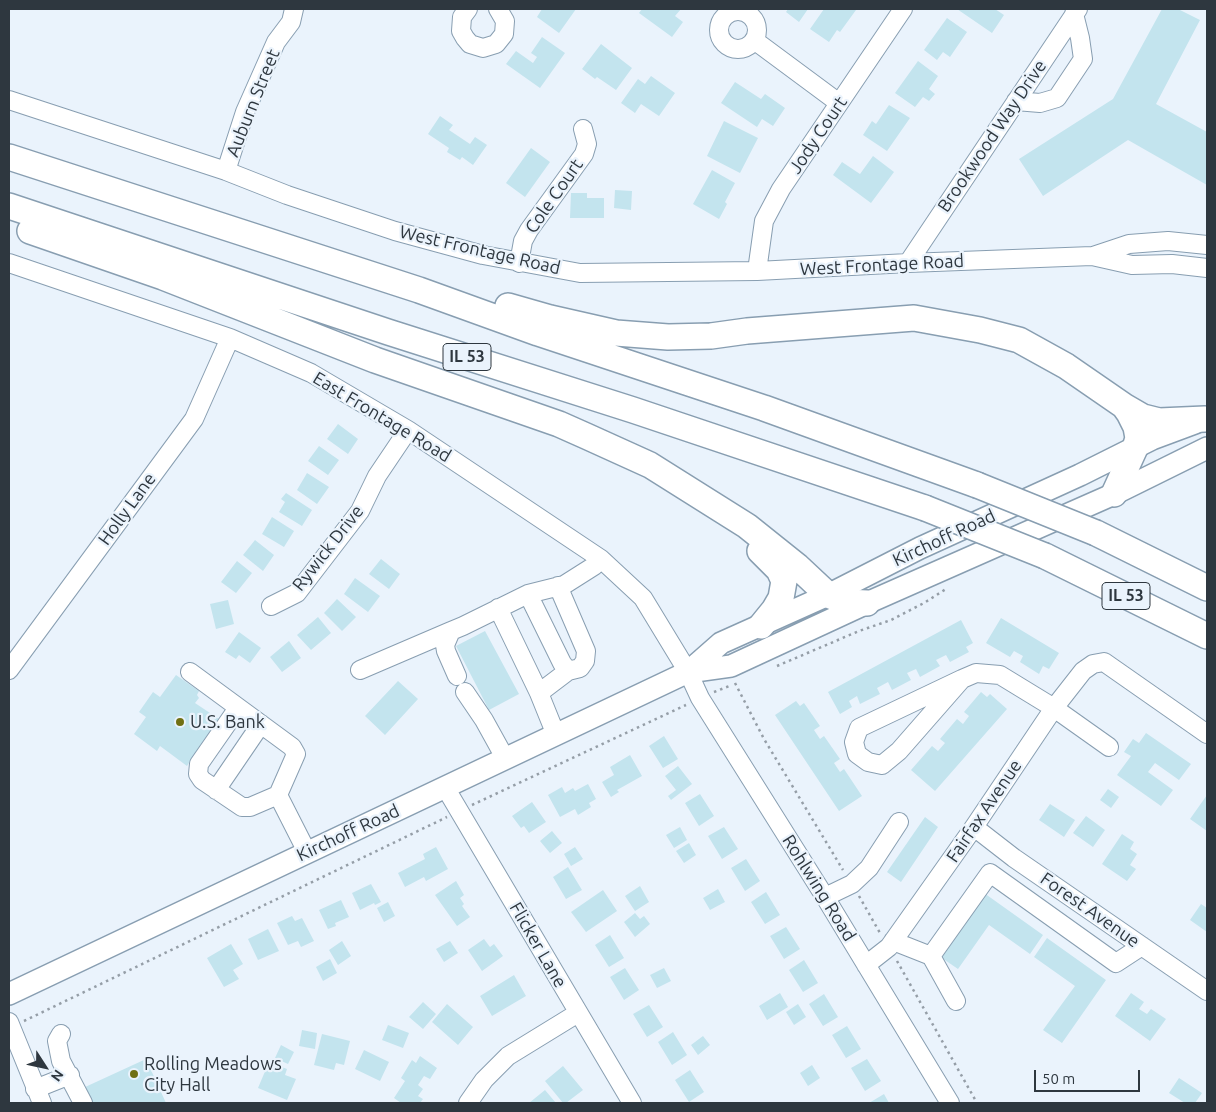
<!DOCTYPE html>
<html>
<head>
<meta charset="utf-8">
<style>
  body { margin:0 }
  #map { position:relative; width:1216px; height:1112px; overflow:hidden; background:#eaf3fc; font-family:Ubuntu,sans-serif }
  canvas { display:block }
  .frame { position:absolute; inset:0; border:10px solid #2e373f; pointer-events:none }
  .north { position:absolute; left:20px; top:1042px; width:50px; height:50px; -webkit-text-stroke:4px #eaf3fc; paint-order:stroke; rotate:125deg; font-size:14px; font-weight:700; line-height:20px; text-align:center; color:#2e373f }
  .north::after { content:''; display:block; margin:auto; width:18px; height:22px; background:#2e373f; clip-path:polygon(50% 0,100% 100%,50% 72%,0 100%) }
  .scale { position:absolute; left:1034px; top:1070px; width:106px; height:22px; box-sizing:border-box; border:2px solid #2e373f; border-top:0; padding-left:6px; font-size:15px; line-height:18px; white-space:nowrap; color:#2e373f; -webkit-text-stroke:4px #eaf3fc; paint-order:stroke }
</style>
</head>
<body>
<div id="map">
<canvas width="1216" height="1112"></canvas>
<div class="frame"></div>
<div class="north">N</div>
<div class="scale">50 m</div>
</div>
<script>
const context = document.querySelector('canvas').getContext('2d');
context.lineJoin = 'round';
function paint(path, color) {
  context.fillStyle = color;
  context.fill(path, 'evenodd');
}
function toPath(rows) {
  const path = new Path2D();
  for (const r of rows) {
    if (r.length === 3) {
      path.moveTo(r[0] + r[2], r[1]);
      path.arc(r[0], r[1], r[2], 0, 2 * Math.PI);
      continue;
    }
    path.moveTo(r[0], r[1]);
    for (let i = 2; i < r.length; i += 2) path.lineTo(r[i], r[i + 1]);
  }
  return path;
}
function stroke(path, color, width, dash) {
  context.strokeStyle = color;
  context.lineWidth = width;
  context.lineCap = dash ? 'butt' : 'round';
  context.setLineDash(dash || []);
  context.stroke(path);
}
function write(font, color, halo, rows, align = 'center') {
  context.font = font + ' Ubuntu,sans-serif';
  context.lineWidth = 4.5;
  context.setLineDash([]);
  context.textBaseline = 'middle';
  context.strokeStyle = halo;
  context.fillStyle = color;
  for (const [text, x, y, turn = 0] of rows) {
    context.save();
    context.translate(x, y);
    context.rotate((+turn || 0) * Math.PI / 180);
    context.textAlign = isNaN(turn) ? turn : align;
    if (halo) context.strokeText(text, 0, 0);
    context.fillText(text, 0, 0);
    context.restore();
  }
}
paint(toPath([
  [542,9,576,9,559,33,537,17],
  [642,9,681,9,675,16,683,22,672,37,639,13],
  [788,9,808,9,799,22,786,12],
  [824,9,854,9,856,10,840,32,837,30,829,42,810,29],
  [957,9,995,9,1004,15,992,33],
  [1162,9,1178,9,1200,20,1156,104,1207,132,1207,185,1128,140,1043,196,1019,159,1113,99],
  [947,18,967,32,950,57,943,52,937,60,924,50],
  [542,37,565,53,540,88,506,64,516,51,533,63,537,57,531,53],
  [601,44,632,68,616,90,597,77,595,79,582,69],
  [918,61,938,76,929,89,935,94,929,101,923,97,915,107,895,93],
  [651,76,675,93,659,116,641,104,635,113,621,103,638,79,645,84],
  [735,82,761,99,765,94,785,108,773,126,762,119,757,127,721,103],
  [889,105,910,118,887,151,863,135,872,121,876,124],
  [440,116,453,125,449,130,470,144,475,137,487,145,473,165,462,157,460,160,447,152,449,148,428,134],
  [724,121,758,138,740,173,707,156],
  [531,148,550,162,525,197,506,183],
  [873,156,894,172,871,203,833,175,842,162,860,174],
  [712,170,735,183,725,202,727,204,719,219,693,204],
  [615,190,632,191,631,210,614,208],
  [571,193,587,193,587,198,604,198,604,218,570,218],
  [338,424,358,439,348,454,327,439],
  [319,446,339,460,328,475,308,461],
  [307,473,329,487,317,504,297,490],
  [286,493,312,510,302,526,279,512,285,502,281,499],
  [272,517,294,531,284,547,262,534],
  [255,540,274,555,263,571,243,555],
  [381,559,400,574,389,589,369,574],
  [237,561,252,573,236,593,221,582],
  [355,578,380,596,368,612,344,594],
  [337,599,356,617,342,631,324,613],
  [228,600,234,624,216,629,210,604],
  [318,617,331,633,311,650,297,635],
  [1001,618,1059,653,1049,669,1043,666,1039,674,1020,662,1023,656,1014,651,1010,657,986,643],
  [961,620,973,643,966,647,969,652,950,662,946,655,936,660,940,666,920,677,916,669,907,673,911,680,892,690,888,682,877,688,880,694,860,704,857,696,849,701,852,707,840,714,828,692],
  [485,631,519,694,489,710,456,646],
  [239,632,261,648,250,663,239,655,236,659,225,652],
  [289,641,301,658,282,672,270,657],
  [176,675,199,691,197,695,199,698,195,703,219,719,208,735,222,745,212,760,198,749,187,766,160,746,157,751,134,734,146,717,139,712,153,692,160,697],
  [398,681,418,699,385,735,365,716],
  [981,692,987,697,990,694,1007,709,935,791,911,770,932,746,938,751,945,743,940,739,957,719,963,724,969,716,964,712],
  [796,701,800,706,804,703,820,726,814,730,820,739,824,736,840,759,834,763,840,772,844,769,862,796,839,811,775,715],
  [1146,733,1191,764,1179,780,1155,763,1148,772,1173,790,1161,806,1117,775,1131,756,1124,752,1133,739,1139,743],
  [664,736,678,759,663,768,649,746],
  [630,755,642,776,617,790,619,792,611,797,602,782,614,775,610,767],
  [678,766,692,784,671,800,668,796,676,790,665,776],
  [588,784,596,799,589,803,591,807,578,815,575,809,560,817,548,795,562,787,565,793,573,788,575,791],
  [1108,789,1119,797,1111,808,1100,800],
  [700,794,714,816,699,826,685,803],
  [1207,795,1207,831,1190,819],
  [532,802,546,822,529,833,524,826,521,828,512,816],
  [1050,804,1075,820,1064,837,1039,820],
  [1086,816,1105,830,1093,847,1073,833],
  [925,817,938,827,901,882,887,872],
  [680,827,687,840,674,848,666,835],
  [724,827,738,849,722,859,708,836],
  [552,831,562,843,550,853,540,841],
  [1122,834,1134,842,1130,849,1137,854,1130,865,1136,869,1127,881,1102,864],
  [689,843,696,855,684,863,676,851],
  [436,847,448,869,426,881,424,877,405,887,398,873,425,859,423,854],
  [575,847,583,859,571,866,564,854],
  [746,859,760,881,745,891,731,868],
  [568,867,582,890,566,899,553,877],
  [456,881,464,895,460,898,464,904,462,906,470,917,457,926,435,895],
  [371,884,381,902,375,905,374,903,360,910,352,893],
  [640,886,649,902,635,911,625,896],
  [718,889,725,902,710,910,703,898],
  [603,890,617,911,586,932,571,912],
  [766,892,780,915,765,924,751,902],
  [984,893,1043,935,1030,954,989,925,958,969,939,956],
  [341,900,349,917,335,923,336,926,328,929,319,910],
  [388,902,395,916,384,922,377,908],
  [1201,904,1207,908,1207,932,1190,920],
  [635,913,640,919,644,916,650,924,635,937,624,922],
  [292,916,295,921,302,918,314,941,301,947,298,941,288,945,277,923],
  [786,927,800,949,784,959,770,936],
  [268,929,279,951,258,960,248,939],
  [610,935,624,958,609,967,595,945],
  [1047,938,1106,980,1062,1043,1043,1030,1075,986,1034,957],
  [484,939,490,947,494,944,503,956,482,971,468,950],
  [342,941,351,956,338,965,329,950],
  [450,941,458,953,444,962,436,949],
  [231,944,243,964,233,970,239,979,224,987,207,958],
  [330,959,337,973,323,981,316,967],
  [804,960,818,983,803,992,789,970],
  [625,968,639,990,624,1000,610,977],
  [664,968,671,981,657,988,650,975],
  [514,975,526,996,492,1016,480,996],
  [780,993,788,1007,767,1020,759,1006],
  [1131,993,1144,1002,1139,1009,1147,1014,1151,1009,1166,1019,1150,1041,1115,1016],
  [824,994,838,1017,823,1026,809,1004],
  [423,1002,436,1014,423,1029,409,1017],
  [447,1004,473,1027,458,1045,432,1022],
  [798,1004,806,1017,794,1025,786,1012],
  [649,1005,663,1027,647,1037,633,1014],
  [388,1025,409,1033,403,1048,382,1040],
  [847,1026,861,1049,846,1058,832,1035],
  [302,1030,317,1033,315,1049,299,1046],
  [673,1032,687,1055,672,1065,658,1042],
  [322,1034,350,1041,344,1065,336,1063,334,1070,314,1065],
  [703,1036,710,1045,698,1055,691,1045],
  [281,1045,294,1052,288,1064,275,1058],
  [364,1050,389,1062,380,1081,355,1069],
  [420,1056,437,1068,430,1079,424,1076,418,1085,423,1089,418,1096,423,1099,420,1103,401,1103,394,1098,405,1081,401,1078,412,1060,416,1063],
  [146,1059,166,1103,90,1103,83,1088],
  [867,1059,881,1081,865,1091,851,1068],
  [269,1062,287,1069,285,1075,296,1079,287,1100,258,1088],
  [812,1065,820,1078,808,1086,800,1073],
  [563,1066,583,1090,566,1103,563,1103,545,1081],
  [690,1070,704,1092,689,1102,675,1080],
  [1179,1078,1202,1093,1195,1103,1185,1103,1169,1093],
  [545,1090,556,1103,529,1103],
  [884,1094,889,1103,869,1103]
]), '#c3e4ee');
const minor = toPath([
  [468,9,462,17,461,31,465,38,470,44,483,48,496,44,504,34,505,21,498,9],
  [738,30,19],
  [754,40,839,103],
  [9,100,226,171,287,195,395,231,483,255,580,273,757,271,908,263,1092,256,1132,265,1172,264,1207,268],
  [1016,101,1040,103,1057,98,1083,59,1080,38,1074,14],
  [226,171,245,112,276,42,291,22,294,9],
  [1093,256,1129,244,1168,241,1207,245],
  [9,263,230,338,311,373,408,430,601,559,643,598,688,672,700,698,825,897,950,1103],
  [519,263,523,241,529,230,584,154,587,144,583,129],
  [908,263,1078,9],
  [757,271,764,221,781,189,903,9],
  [528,594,562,663,568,671,580,668,585,661,586,651,558,586],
  [271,606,297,593,360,511,377,476,408,430],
  [498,608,539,693,556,735],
  [9,670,194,419,230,338],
  [360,670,451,631],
  [190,672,292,747,296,754,278,795,307,852],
  [457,676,446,651,445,645,451,631,463,626,528,594,564,585,594,566,601,559],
  [962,679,899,751,882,765,868,762,857,754,854,742,859,728,962,679,976,673,1000,675,1054,708,1109,747],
  [465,692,484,720,505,758],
  [539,693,568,671],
  [238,708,199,764,198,774,202,780,242,807,250,807,278,795],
  [445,787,632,1103],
  [216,790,261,724],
  [974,827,1014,858,1207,991],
  [825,897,852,884,869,868,899,822],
  [893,941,931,956,990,873,1116,963,1142,946],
  [931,956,956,1001],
  [866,965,889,947,974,827,1054,708,1083,671,1093,664,1104,662,1207,734],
  [9,1022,42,1103],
  [61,1034,57,1041,61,1061,83,1103],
  [35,1089,70,1075],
  [468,1103,484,1080,508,1056,578,1013]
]);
const major = toPath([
  [688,672,731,666,867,603,1114,494,1207,448],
  [9,994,688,672,721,643,828,595,920,548,1080,475,1152,439,1195,423]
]);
const highway = toPath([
  [9,157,419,290,538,333,764,408,977,485],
  [9,206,388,332,633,410,925,508],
  [30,231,163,277,375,360,559,424,586,436,650,465,747,526,797,566,828,595,845,602,867,603],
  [508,306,550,318,616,333,668,337,711,336,747,331,914,318,980,330,1019,340,1066,366,1124,406,1129,413,1136,427,1138,438,1135,448,1114,494],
  [1124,406,1143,417,1159,421,1205,419],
  [1096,533,1207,588],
  [760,551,779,570,784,581,781,598,774,610,761,626],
  [1045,556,1207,636]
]);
stroke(minor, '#889eb1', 20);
stroke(major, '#889eb1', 24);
stroke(highway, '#889eb1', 28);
stroke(toPath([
  [777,666,859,631,891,620,924,603,946,589],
  [735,683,764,739,843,870],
  [714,692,732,685],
  [472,805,686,705],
  [859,896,880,933],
  [897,961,977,1103],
  [24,1021,447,817]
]), '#959ea7', 2.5, [2.5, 4]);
stroke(minor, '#fff', 18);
stroke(major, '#fff', 21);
stroke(highway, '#fff', 25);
const highwayBridge = toPath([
  [977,485,1096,533],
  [925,508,1045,556]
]);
stroke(highwayBridge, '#889eb1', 28, []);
stroke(highwayBridge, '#fff', 25);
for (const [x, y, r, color] of [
  [180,722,5,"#707013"],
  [134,1074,5,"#707013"]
]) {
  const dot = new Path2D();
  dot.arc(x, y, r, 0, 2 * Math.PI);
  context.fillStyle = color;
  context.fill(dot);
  stroke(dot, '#eaf3fc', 2);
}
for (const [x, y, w] of [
  [467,357,48],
  [1126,596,48]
]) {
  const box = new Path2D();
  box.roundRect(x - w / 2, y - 13.5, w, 27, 4);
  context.fillStyle = '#eaf3fc';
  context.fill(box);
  stroke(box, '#2e373f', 1);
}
write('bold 16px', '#2e373f', null, [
  ["IL 53",467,357],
  ["IL 53",1126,596]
]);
write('18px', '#2e373f', '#eaf3fc', [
  ["Auburn Street",253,103,-68],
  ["Jody Court",818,135,-56],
  ["Brookwood Way Drive",992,136,-56],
  ["Cole Court",554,196,-55],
  ["West Frontage Road",480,250,13],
  ["West Frontage Road",882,265,-3],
  ["East Frontage Road",382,417,31],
  ["Holly Lane",127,509,-54],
  ["Kirchoff Road",944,538,-25],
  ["Rywick Drive",328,548,-52],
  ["Fairfax Avenue",984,811,-56],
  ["Kirchoff Road",348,833,-25],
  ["Rohlwing Road",819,888,58],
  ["Forest Avenue",1090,910,35],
  ["Flicker Lane",538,945,60]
]);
write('18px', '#2e373f', '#eaf3fc', [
  ["U.S. Bank",190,722],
  ["Rolling Meadows",144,1064],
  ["City Hall",144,1085]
], 'left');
</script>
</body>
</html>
